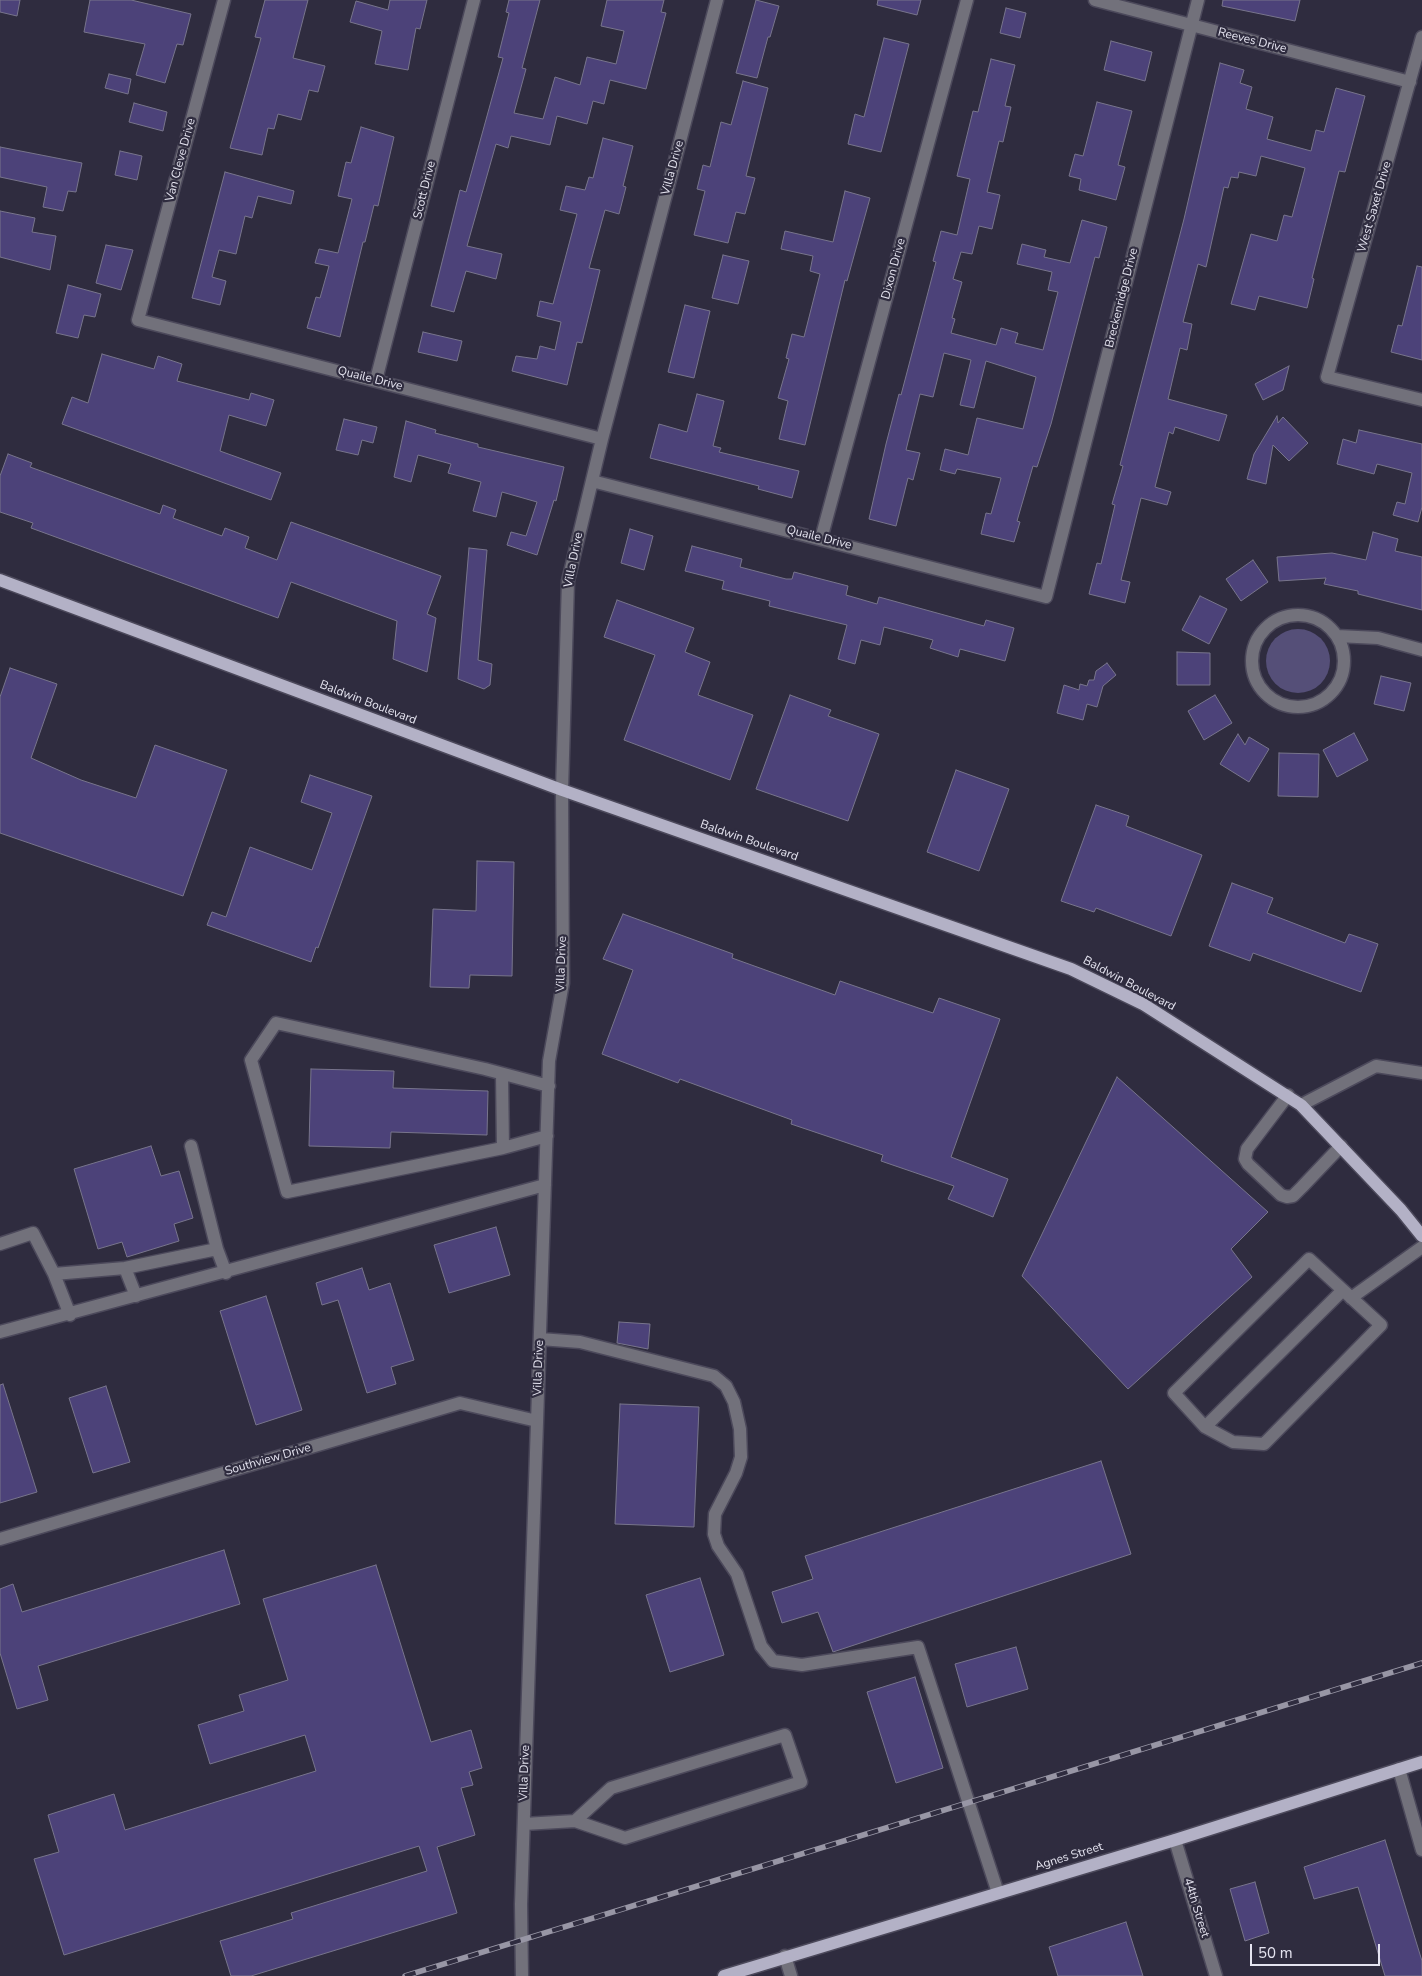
<!DOCTYPE html>
<html>
<head>
<meta charset="utf-8">
<style>
  body { margin:0 }
  #map { position:relative; width:1422px; height:1976px; overflow:hidden; background:#2f2c3f; font-family:"Nunito Sans",sans-serif }
  canvas { display:block }
  .scale { position:absolute; left:1250px; top:1944px; width:130px; height:22px; box-sizing:border-box; border:2px solid #e5e4f0; border-top:0; padding-left:6px; font-size:15px; line-height:18px; white-space:nowrap; color:#e5e4f0; -webkit-text-stroke:4px #2f2c3f; paint-order:stroke }
</style>
</head>
<body>
<div id="map">
<canvas width="1422" height="1976"></canvas>
<div class="scale">50 m</div>
</div>
<script>
const context = document.querySelector('canvas').getContext('2d');
context.lineJoin = 'round';
function paint(path, color) {
  context.fillStyle = color;
  context.fill(path, 'evenodd');
}
function toPath(rows) {
  const path = new Path2D();
  for (const r of rows) {
    if (r.length === 3) {
      path.moveTo(r[0] + r[2], r[1]);
      path.arc(r[0], r[1], r[2], 0, 2 * Math.PI);
      continue;
    }
    path.moveTo(r[0], r[1]);
    for (let i = 2; i < r.length; i += 2) path.lineTo(r[i], r[i + 1]);
  }
  return path;
}
function stroke(path, color, width, dash) {
  context.strokeStyle = color;
  context.lineWidth = width;
  context.lineCap = dash ? 'butt' : 'round';
  context.setLineDash(dash || []);
  context.stroke(path);
}
function write(font, color, halo, rows, align = 'center') {
  context.font = font + ' "Nunito Sans",sans-serif';
  context.lineWidth = 4.5;
  context.setLineDash([]);
  context.textBaseline = 'middle';
  context.strokeStyle = halo;
  context.fillStyle = color;
  for (const [text, x, y, turn = 0] of rows) {
    context.save();
    context.translate(x, y);
    context.rotate((+turn || 0) * Math.PI / 180);
    context.textAlign = isNaN(turn) ? turn : align;
    if (halo) context.strokeText(text, 0, 0);
    context.fillText(text, 0, 0);
    context.restore();
  }
}
paint(toPath([
  [1298,661,32]
]), '#554f78');
const building = toPath([
  [0,0,20,0,17,16,0,12,0,0],
  [90,0,131,0,191,14,183,45,177,44,165,83,136,75,145,44,84,32,90,0],
  [265,0,308,0,293,58,325,66,318,92,309,90,301,120,278,114,274,129,268,128,262,155,230,148,261,38,255,37,265,0],
  [390,0,427,0,420,29,416,28,408,70,375,64,382,31,350,22,356,1,388,10,390,0],
  [509,0,540,0,522,68,526,69,514,113,543,119,555,77,580,85,587,57,616,64,624,31,601,26,607,0,664,0,661,12,666,13,646,89,610,80,604,104,593,101,587,124,557,116,550,145,511,136,508,148,496,144,467,246,502,254,496,279,466,271,454,312,431,306,460,190,466,192,503,58,498,57,509,13,506,12,509,0],
  [756,0,779,6,770,37,768,37,757,78,736,73,756,0],
  [878,0,921,0,917,15,877,5,878,0],
  [1223,0,1300,0,1295,21,1222,6,1223,0],
  [1006,8,1026,13,1020,38,1000,33,1006,8],
  [884,38,909,44,881,152,848,144,855,114,864,117,884,38],
  [1111,41,1152,52,1145,81,1104,70,1111,41],
  [991,59,1015,65,1005,106,1011,107,1003,142,999,141,987,192,1000,195,992,229,979,226,972,254,961,252,953,279,962,282,952,318,955,319,951,333,996,345,1001,328,1018,333,1015,343,1043,350,1058,292,1048,290,1052,272,1017,264,1022,244,1046,250,1044,257,1070,263,1082,220,1107,227,1099,258,1095,257,1051,424,1037,467,1033,466,1017,521,1020,522,1014,542,981,534,986,513,991,514,1001,478,957,469,955,474,940,470,945,449,968,455,977,418,1023,429,1036,377,986,361,974,408,960,405,971,360,944,353,933,397,920,394,906,450,920,453,913,480,908,478,896,526,869,519,886,444,899,394,901,395,936,262,933,261,941,231,957,235,970,179,957,176,973,111,978,112,991,59],
  [1220,63,1244,70,1240,83,1252,87,1246,109,1273,117,1267,139,1311,151,1316,130,1324,132,1336,88,1365,96,1345,172,1339,171,1312,278,1314,279,1307,308,1259,296,1255,310,1231,304,1251,234,1277,241,1284,215,1292,217,1305,168,1261,156,1256,176,1239,172,1238,178,1231,177,1228,188,1224,187,1206,267,1198,264,1183,322,1192,324,1187,350,1180,348,1168,399,1227,415,1219,441,1175,427,1173,434,1169,432,1155,487,1171,492,1167,505,1141,498,1121,580,1130,582,1125,603,1089,594,1097,563,1101,564,1115,505,1112,504,1123,466,1120,465,1184,219,1220,63],
  [109,74,131,79,128,94,105,88,109,74],
  [743,81,768,88,746,176,755,178,745,214,736,212,728,243,694,235,705,191,697,189,703,165,710,167,721,122,731,125,743,81],
  [1097,102,1132,111,1118,165,1125,167,1116,200,1079,190,1081,179,1069,176,1075,154,1083,156,1097,102],
  [134,103,167,112,163,131,129,122,134,103],
  [361,127,394,137,378,206,374,205,365,242,363,242,340,337,307,328,316,297,320,298,329,266,315,263,319,249,338,253,352,199,338,196,346,162,351,163,361,127],
  [603,138,633,146,623,186,626,187,619,214,605,210,589,268,600,270,582,343,577,342,567,385,512,371,516,356,537,359,540,346,555,350,561,322,537,316,540,301,553,304,577,214,560,210,566,186,585,190,589,177,593,178,603,138],
  [0,147,82,163,76,192,68,191,63,211,43,207,47,187,0,177,0,147],
  [120,151,142,156,137,180,115,175,120,151],
  [225,172,294,191,291,204,258,196,252,218,245,216,236,254,219,250,212,277,226,281,220,305,192,298,225,172],
  [845,191,870,198,847,281,845,280,805,445,779,439,788,401,778,398,789,359,786,358,792,334,804,337,820,274,810,271,813,256,781,249,785,231,833,242,845,191],
  [0,211,35,218,32,232,56,236,50,270,0,257,0,211],
  [106,245,133,250,121,290,96,283,106,245],
  [723,255,749,261,738,304,712,298,723,255],
  [1417,266,1422,267,1422,360,1391,352,1398,325,1402,326,1417,266],
  [68,285,101,294,95,317,84,315,78,338,56,333,68,285],
  [685,305,710,311,694,378,668,372,685,305],
  [423,332,462,341,457,361,418,352,423,332],
  [102,354,154,369,158,356,182,364,177,381,249,400,251,393,274,400,266,426,229,415,220,451,281,473,271,500,62,424,72,397,88,403,102,354],
  [1289,366,1283,390,1263,400,1255,384,1289,366],
  [697,394,724,401,713,446,721,448,719,452,799,471,792,498,758,489,759,486,650,458,659,424,687,432,697,394],
  [1277,416,1278,423,1283,417,1308,443,1289,461,1273,445,1266,484,1247,479,1254,454,1277,416],
  [344,419,377,427,373,443,362,440,358,455,336,450,344,419],
  [406,421,436,430,435,433,478,444,478,447,564,467,556,501,554,500,537,555,507,545,511,532,526,536,537,502,502,492,496,517,473,511,481,482,448,473,451,464,418,455,411,482,394,477,406,421],
  [1359,430,1422,444,1422,507,1418,522,1393,515,1397,502,1405,504,1412,473,1377,464,1374,474,1337,464,1343,439,1356,443,1359,430],
  [8,454,32,463,30,467,160,514,163,505,176,510,173,518,222,536,225,528,249,537,245,548,277,560,291,522,441,576,427,614,436,618,427,672,393,659,397,621,291,582,278,618,31,528,33,523,0,512,0,476,8,454],
  [630,529,653,536,644,570,621,563,630,529],
  [1373,532,1398,539,1395,551,1422,557,1422,610,1358,594,1358,591,1324,584,1326,578,1279,581,1277,557,1332,553,1366,560,1373,532],
  [692,546,742,559,740,567,786,579,792,579,794,572,848,586,846,595,877,604,879,597,984,626,986,620,1014,628,1005,661,960,649,958,657,930,648,933,640,884,627,880,645,861,640,855,664,838,659,847,625,769,606,770,601,722,589,724,581,685,571,692,546],
  [469,548,487,550,478,660,492,664,490,685,484,689,458,679,469,548],
  [1253,560,1268,582,1241,601,1226,579,1253,560],
  [1200,596,1227,609,1209,644,1182,630,1200,596],
  [617,600,694,628,685,652,710,662,698,695,753,715,730,780,624,740,655,655,604,637,617,600],
  [1177,652,1210,653,1210,685,1177,685,1177,652],
  [1107,663,1116,675,1103,686,1097,707,1087,704,1083,720,1057,713,1064,685,1079,690,1080,684,1087,686,1089,680,1094,680,1096,671,1107,663],
  [10,668,57,684,31,758,81,780,136,798,155,745,227,770,183,896,0,833,0,697,10,668],
  [1381,676,1411,683,1404,711,1374,704,1381,676],
  [790,695,831,710,828,716,879,734,848,821,756,789,790,695],
  [1215,695,1232,723,1204,740,1188,711,1215,695],
  [1354,733,1368,760,1337,777,1323,750,1354,733],
  [1238,734,1245,745,1249,737,1269,749,1249,782,1220,764,1238,734],
  [1279,753,1319,754,1318,797,1278,796,1279,753],
  [956,770,1009,789,979,871,927,852,956,770],
  [310,775,372,796,318,948,316,947,311,962,207,925,212,912,226,917,250,847,312,870,332,813,301,802,310,775],
  [1096,805,1129,816,1126,826,1202,855,1171,936,1096,908,1094,912,1061,901,1096,805],
  [477,861,514,862,512,976,470,975,469,988,430,987,433,909,476,911,477,861],
  [1232,883,1273,898,1267,913,1345,943,1349,934,1378,944,1361,992,1253,953,1250,961,1209,946,1232,883],
  [623,914,733,954,732,958,835,995,840,981,933,1013,939,998,1000,1019,951,1157,1008,1179,993,1217,948,1199,954,1186,881,1161,883,1155,791,1124,792,1120,680,1079,678,1083,602,1054,633,970,603,959,623,914],
  [311,1069,394,1071,393,1088,488,1091,487,1135,391,1132,390,1148,309,1146,311,1069],
  [1117,1077,1268,1212,1231,1249,1252,1277,1128,1389,1022,1276,1117,1077],
  [151,1146,161,1176,179,1171,193,1218,174,1224,179,1241,127,1257,122,1242,98,1249,74,1169,151,1146],
  [496,1227,510,1275,449,1293,434,1245,496,1227],
  [362,1268,369,1290,390,1283,414,1360,391,1367,396,1384,367,1393,338,1300,322,1305,316,1283,362,1268],
  [266,1296,302,1410,256,1425,220,1311,266,1296],
  [619,1322,650,1324,648,1349,617,1343,619,1322],
  [3,1384,37,1492,0,1503,0,1385,3,1384],
  [106,1386,130,1462,93,1473,69,1398,106,1386],
  [620,1404,699,1407,694,1527,615,1524,620,1404],
  [1101,1461,1131,1554,833,1652,818,1612,782,1623,772,1592,813,1579,805,1556,1101,1461],
  [224,1550,240,1604,38,1666,48,1700,17,1709,0,1653,0,1589,13,1584,22,1612,224,1550],
  [376,1565,431,1742,471,1730,482,1768,469,1772,473,1785,461,1788,475,1835,437,1847,457,1913,251,1976,231,1976,220,1941,293,1919,291,1913,427,1871,419,1846,64,1955,34,1859,59,1852,48,1815,114,1794,125,1830,316,1771,305,1735,210,1764,198,1725,244,1711,239,1695,288,1680,263,1599,376,1565],
  [700,1578,724,1655,670,1672,646,1595,700,1578],
  [1016,1647,1028,1689,967,1707,955,1664,1016,1647],
  [915,1677,943,1768,896,1783,867,1692,915,1677],
  [1385,1840,1422,1961,1422,1976,1385,1976,1358,1887,1314,1899,1304,1867,1385,1840],
  [1255,1882,1269,1933,1245,1941,1230,1889,1255,1882],
  [1126,1922,1143,1976,1058,1976,1049,1947,1126,1922]
]);
paint(building, '#4c4279');
stroke(building, '#78758c', 1);
const minor = toPath([
  [224,0,138,320,602,439],
  [1095,0,1410,82],
  [1422,37,1327,377,1422,400],
  [376,380,474,0],
  [592,481,1046,597,1198,0],
  [821,539,967,0],
  [1298,661,46],
  [1337,636,1378,638,1422,650],
  [502,1075,503,1148],
  [1288,1095,1247,1149,1245,1159,1248,1164,1281,1195,1287,1197,1293,1196,1302,1187,1341,1146],
  [1301,1105,1376,1066,1422,1073],
  [547,1136,503,1148,287,1192,251,1060,276,1023,485,1069,549,1086],
  [0,1244,33,1233,54,1274,70,1315],
  [217,1249,226,1273],
  [1309,1259,1381,1325,1264,1444,1233,1442,1205,1427,1174,1393,1309,1259],
  [125,1268,136,1296],
  [54,1274,125,1268,217,1249,191,1146],
  [1351,1298,1422,1247],
  [0,1332,545,1185],
  [540,1339,580,1342,714,1376,726,1386,734,1402,740,1429,741,1457,736,1473,715,1514,714,1534,718,1546,737,1574,761,1646,773,1661,802,1665,918,1647,998,1893],
  [1205,1427,1343,1290],
  [0,1539,460,1403,537,1421],
  [1399,1769,1422,1850],
  [524,1824,575,1821,611,1788,785,1735,801,1782,625,1838,575,1821],
  [1175,1840,1216,1976],
  [785,1956,791,1976],
  [522,1976,521,1904,549,1061,563,983,562,790,568,581,602,439,717,0]
]);
const major = toPath([
  [0,580,562,790,1071,969,1143,1004,1301,1105,1401,1210,1422,1236],
  [724,1976,1175,1840,1422,1762]
]);
stroke(minor, '#4c495b', 15);
stroke(major, '#4c495b', 15);
stroke(minor, '#72717b', 12);
stroke(major, '#b3b1c6', 12);
const rail = toPath([
  [405,1976,1422,1663]
]);
stroke(rail, '#9896a5', 5.5);
stroke(rail, '#2f2c3f', 4, [11]);
write('12px', '#e5e4f0', '#2f2c3f', [
  ["Reeves Drive",1252,41,14],
  ["Van Cleve Drive",181,160,-75],
  ["Villa Drive",673,168,-75],
  ["Scott Drive",425,190,-76],
  ["West Saxet Drive",1375,207,-74],
  ["Dixon Drive",894,269,-75],
  ["Breckenridge Drive",1122,298,-76],
  ["Quaile Drive",370,379,14],
  ["Quaile Drive",819,538,14],
  ["Villa Drive",574,560,-79],
  ["Baldwin Boulevard",368,703,21],
  ["Baldwin Boulevard",749,841,19],
  ["Villa Drive",562,964,-88],
  ["Baldwin Boulevard",1129,984,28],
  ["Villa Drive",539,1368,-88],
  ["Southview Drive",268,1460,-16],
  ["Villa Drive",525,1773,-88],
  ["Agnes Street",1069,1857,-17],
  ["44th Street",1196,1908,73]
]);
</script>
</body>
</html>
